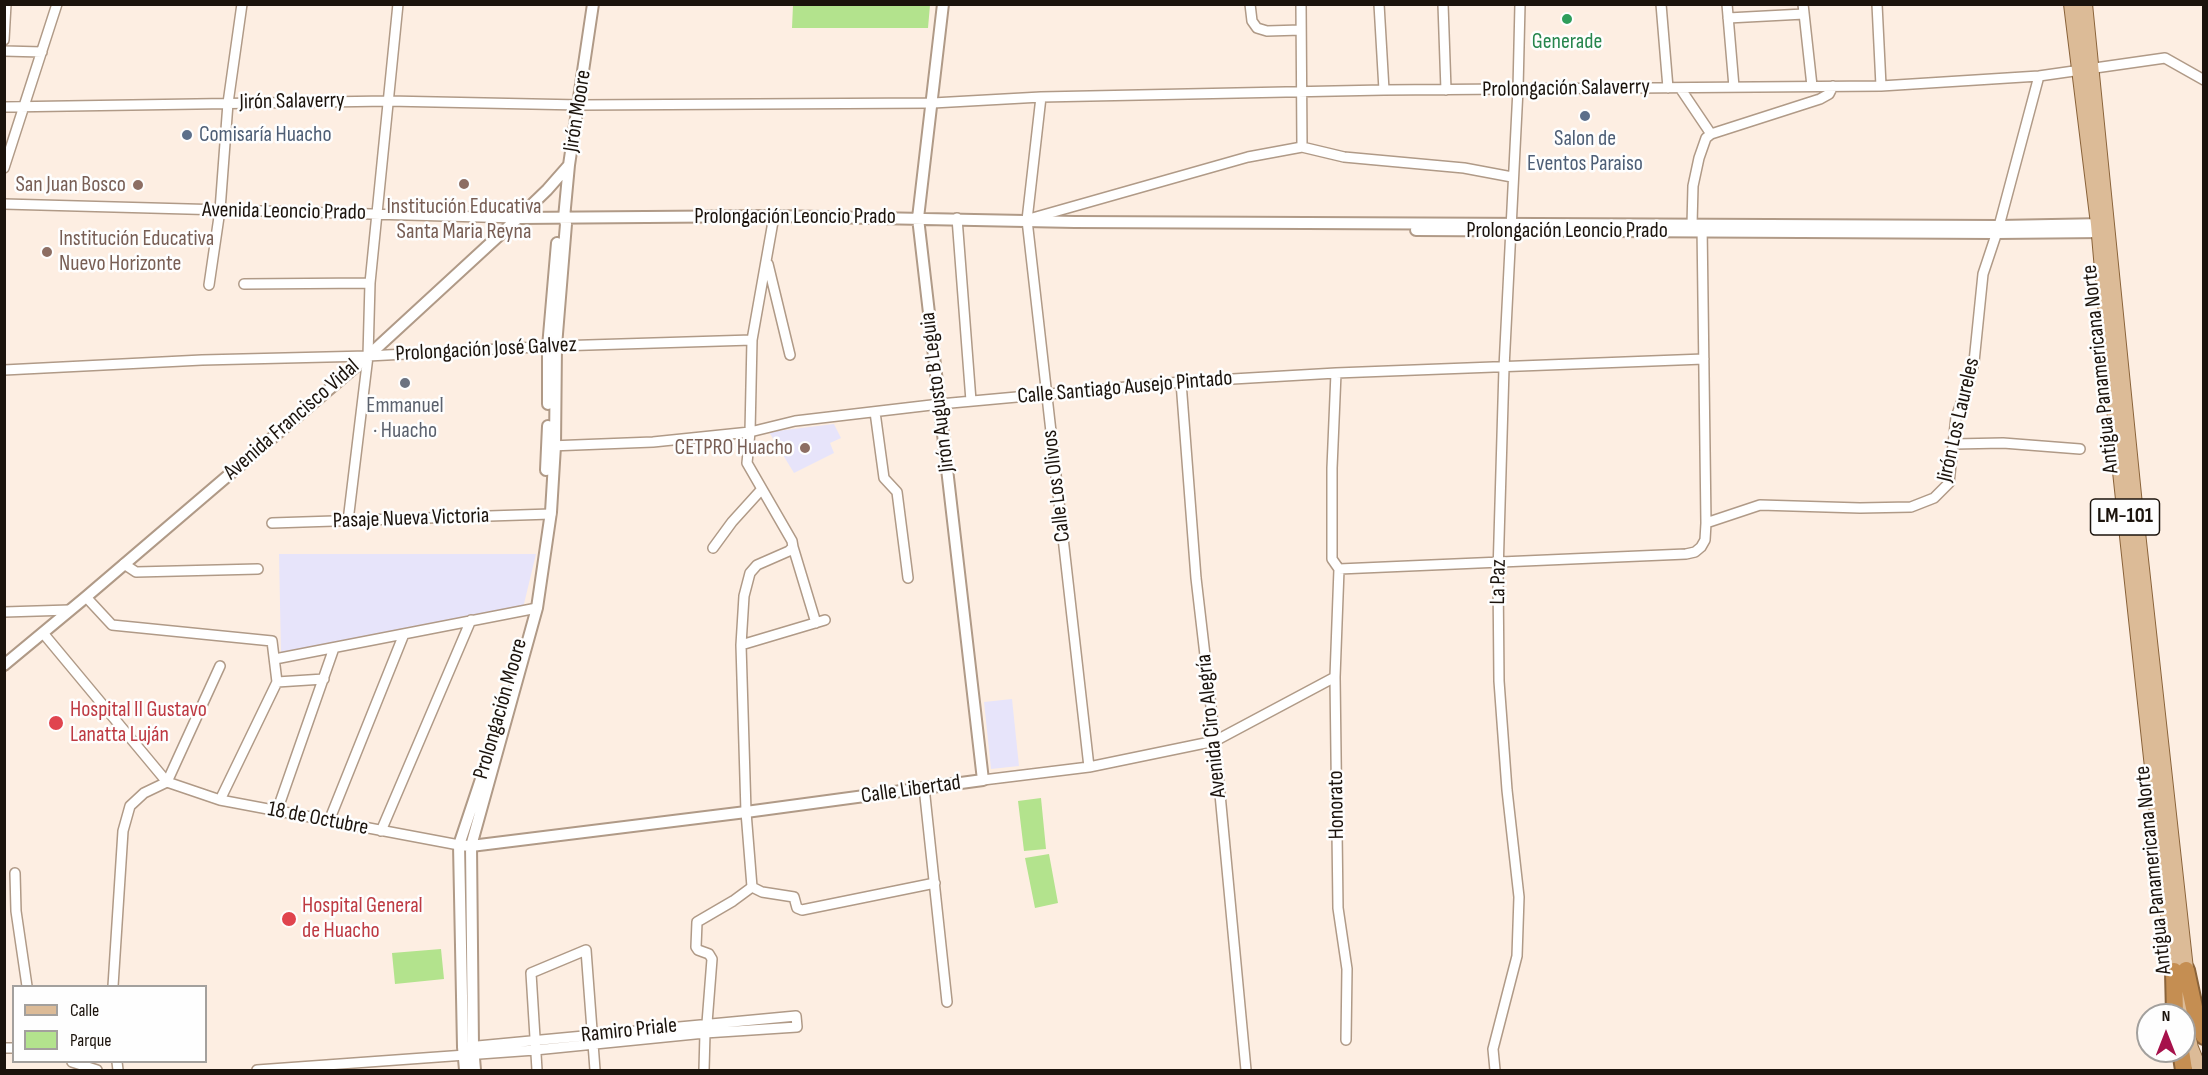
<!DOCTYPE html>
<html>
<head>
<meta charset="utf-8">
<style>
  body { margin:0 }
  #map { position:relative; width:2208px; height:1075px; overflow:hidden; background:#fdeee2; font-family:"Sofia Sans Condensed",sans-serif }
  canvas { display:block }
  .frame { position:absolute; inset:0; border:6px solid #1b130c; pointer-events:none }
  .legend { position:absolute; left:12px; top:985px; width:195px; height:78px; box-sizing:border-box; background:#fefefe; border:2px solid #a3a09d; margin:0; padding:8px 10px; list-style:none; font-size:18px; color:#1b130c }
  .legend li { display:flex; align-items:center; gap:12px; height:30px }
  .legend b { width:30px; border:2px solid #a3a09d }
  .north { position:absolute; left:2136px; top:1003px; width:60px; height:60px; box-sizing:border-box; background:#fefefe; border:2px solid #a3a09d; border-radius:50%; rotate:0deg; font-size:16px; font-weight:700; line-height:24px; text-align:center; color:#1b130c }
  .north::after { content:''; display:block; margin:auto; width:21px; height:27px; background:#a6114b; clip-path:polygon(50% 0,100% 100%,50% 72%,0 100%) }
</style>
</head>
<body>
<div id="map">
<canvas width="2208" height="1075"></canvas>
<div class="frame"></div>
<ul class="legend">
<li><b style="height:8px;background:#dcbb97"></b>Calle</li>
<li><b style="height:16px;background:#b3e38d"></b>Parque</li>
</ul>
<div class="north">N</div>
</div>
<script>
const context = document.querySelector('canvas').getContext('2d');
context.lineJoin = 'round';
function paint(path, color) {
  context.fillStyle = color;
  context.fill(path, 'evenodd');
}
function toPath(rows) {
  const path = new Path2D();
  for (const r of rows) {
    path.moveTo(r[0], r[1]);
    for (let i = 2; i < r.length; i += 2) path.lineTo(r[i], r[i + 1]);
  }
  return path;
}
function stroke(path, color, width, dash) {
  context.strokeStyle = color;
  context.lineWidth = width;
  context.lineCap = dash ? 'butt' : 'round';
  context.setLineDash(dash || []);
  context.stroke(path);
}
function write(font, color, halo, rows, align = 'center') {
  context.font = font + ' "Sofia Sans Condensed",sans-serif';
  context.lineWidth = 5;
  context.setLineDash([]);
  context.textBaseline = 'middle';
  context.strokeStyle = halo;
  context.fillStyle = color;
  for (const [text, x, y, turn = 0] of rows) {
    context.save();
    context.translate(x, y);
    context.rotate((+turn || 0) * Math.PI / 180);
    context.textAlign = isNaN(turn) ? turn : align;
    if (halo) context.strokeText(text, 0, 0);
    context.fillText(text, 0, 0);
    context.restore();
  }
}
paint(toPath([
  [834,424,841,438,830,443,834,453,794,473,769,432],
  [279,554,536,554,523,608,281,654],
  [1012,699,1019,766,991,769,984,702]
]), '#e7e4fa');
paint(toPath([
  [793,5,793,4,930,5,928,28,792,28],
  [1041,798,1046,849,1024,851,1018,801],
  [1049,854,1058,903,1035,908,1025,858],
  [441,949,444,979,395,984,392,953]
]), '#b3e38d');
const minor = toPath([
  [1250,4,1252,21,1257,28,1267,31,1301,30],
  [1301,4,1302,147],
  [1379,4,1384,90],
  [1443,4,1446,90],
  [1661,4,1668,88],
  [1727,4,1734,87],
  [1803,4,1812,86],
  [1877,4,1881,86],
  [1728,18,1804,14],
  [4,40,6,4],
  [4,51,42,52],
  [1680,88,1711,134],
  [1041,97,1027,220,1089,767],
  [4,107,388,101,580,105,933,103,1041,97,1384,90,1881,86,2039,76,2165,58,2204,80],
  [4,168,57,4],
  [4,204,518,218],
  [957,218,971,401],
  [1029,219,1248,157,1302,147,1344,157,1464,168,1512,177],
  [1692,225,1693,186,1699,158,1706,138,1711,134,1820,99,1829,94,1833,86],
  [768,264,790,355],
  [244,284,370,283],
  [209,285,220,210,228,103,242,4],
  [4,370,202,360,368,356,556,346,752,340],
  [1336,373,1332,468,1332,559,1339,569],
  [1181,382,1196,578,1215,741,1246,1070],
  [875,412,884,478,897,492,908,578],
  [1954,444,2003,443,2080,449],
  [550,446,653,442,750,432,795,421,940,404,1181,382,1336,373,1704,359],
  [348,521,368,356,370,283,398,4],
  [272,523,551,514],
  [1706,523,1760,505,1860,508,1911,507,1934,498,1949,483,1956,417,1969,382,1974,362,1983,274,1999,226,2039,76],
  [793,547,816,623],
  [713,548,732,522,761,490],
  [124,564,136,572,258,569],
  [1339,569,1686,554,1695,552,1701,547,1705,540,1706,523,1702,225],
  [1339,569,1335,677,1338,908,1347,969,1346,1040],
  [86,597,112,625,272,641,277,682],
  [4,612,70,610],
  [43,633,167,782],
  [741,645,825,620],
  [275,659,537,608],
  [983,780,1089,767,1215,741,1335,677],
  [167,782,220,800,459,845],
  [167,782,220,666],
  [924,787,947,1002],
  [220,800,277,682,324,679],
  [277,811,334,648],
  [329,821,404,634],
  [381,831,471,620],
  [15,873,16,911,27,986],
  [752,887,746,812,741,645,744,596,750,573,757,565,789,551,793,547,792,541,747,463,750,432,752,340,774,216],
  [752,887,762,892,794,897,797,908,802,910,935,883],
  [113,986,123,831,130,806,144,793,167,782],
  [707,1023,712,959,709,954,698,950,696,947,697,922,733,901,752,887],
  [4,1048,14,1048],
  [72,1062,97,1070],
  [117,1062,118,1070],
  [257,1070,535,1050,705,1033,797,1027,796,1016,467,1047],
  [537,1070,531,973,586,950,595,1070],
  [704,1070,705,1033],
  [1495,1070,1493,1049,1517,956,1519,897,1507,790,1499,681,1498,573,1504,368,1518,89,1520,4]
]);
const tertiary = toPath([
  [518,218,774,216,1075,222,1999,226,2105,224],
  [1416,230,1995,233,2105,232],
  [548,404,548,347,557,243],
  [546,470,548,426],
  [4,665,86,597,368,356,518,218,547,190,569,165],
  [459,845,471,846,746,812,983,780,918,218,943,4],
  [465,1070,463,1047,459,845,488,758],
  [475,1070,473,1046,471,846,537,608,551,512,555,446,556,346,566,224,564,218,569,165,593,4]
]);
const primary = toPath([
  [2071,4,2098,224,2118,453,2174,971,2191,1048,2200,1070],
  [2085,4,2135,505,2187,978]
]);
const motorway = toPath([
  [2186,970,2195,1012,2204,1036],
  [2174,971,2175,1015],
  [2181,1051,2184,1070]
]);
stroke(minor, '#b09a87', 12);
stroke(tertiary, '#b09a87', 14);
stroke(primary, '#8a633a', 16);
stroke(motorway, '#8a633a', 20);
stroke(minor, '#fff', 9);
stroke(tertiary, '#fff', 10);
stroke(primary, '#dcbb97', 14);
stroke(motorway, '#c58e52', 16);
for (const [x, y, r, color] of [
  [1567,19,6,"#2e9e5b"],
  [1585,116,6,"#5c6f8a"],
  [187,135,6,"#5c6f8a"],
  [464,184,6,"#8d6e63"],
  [138,185,6,"#8d6e63"],
  [47,252,6,"#8d6e63"],
  [405,383,6,"#6b7280"],
  [805,448,6,"#8d6e63"],
  [56,723,8,"#e0444e"],
  [289,919,8,"#e0444e"]
]) {
  const dot = new Path2D();
  dot.arc(x, y, r, 0, 2 * Math.PI);
  context.fillStyle = color;
  context.fill(dot);
  stroke(dot, '#fefefe', 2);
}
for (const [x, y, w] of [
  [2125,517,69]
]) {
  const box = new Path2D();
  box.roundRect(x - w / 2, y - 18, w, 36, 4.5);
  context.fillStyle = '#fefefe';
  context.fill(box);
  stroke(box, '#1b130c', 1.5);
}
write('bold 21px', '#1b130c', null, [
  ["LM-101",2125,517]
]);
write('22px', '#27864d', '#fefefe', [
  ["Generade",1567,42]
]);
write('22px', '#1b130c', '#fefefe', [
  ["Prolongación Salaverry",1566,89,-1],
  ["Jirón Salaverry",292,102,-1],
  ["Jirón Moore",578,111,-81],
  ["Avenida Leoncio Prado",284,212,1],
  ["Prolongación Leoncio Prado",795,217],
  ["Prolongación Leoncio Prado",1567,231],
  ["Prolongación José Galvez",486,350,-3],
  ["Antigua Panamericana Norte",2101,369,-96],
  ["Calle Santiago Ausejo Pintado",1125,388,-5],
  ["Jirón Augusto B Leguia",938,392,-97],
  ["Avenida Francisco Vidal",292,420,-41],
  ["Jirón Los Laureles",1959,420,-77],
  ["Calle Los Olivos",1057,486,-97],
  ["Pasaje Nueva Victoria",411,519,-2],
  ["La Paz",1499,582,-89],
  ["Prolongación Moore",501,709,-74],
  ["Avenida Ciro Alegría",1212,726,-96],
  ["Calle Libertad",911,790,-8],
  ["Honorato",1337,805,-91],
  ["18 de Octubre",318,819,11],
  ["Antigua Panamericana Norte",2154,870,-96],
  ["Ramiro Priale",629,1031,-6]
]);
write('22px', '#4e5e75', '#fefefe', [
  ["Comisaría Huacho",199,135],
  ["Salon de",1585,139,"center"],
  ["Eventos Paraiso",1585,164,"center"]
], 'left');
write('22px', '#785e54', '#fefefe', [
  ["San Juan Bosco",126,185],
  ["Institución Educativa",464,207,"center"],
  ["Santa Maria Reyna",464,232,"center"],
  ["Institución Educativa",59,239,"left"],
  ["Nuevo Horizonte",59,264,"left"],
  ["CETPRO Huacho",793,448]
], 'right');
write('22px', '#5b616d', '#fefefe', [
  ["Emmanuel",405,406],
  ["· Huacho",405,431]
]);
write('22px', '#be3a42', '#fefefe', [
  ["Hospital II Gustavo",70,710],
  ["Lanatta Luján",70,735],
  ["Hospital General",302,906],
  ["de Huacho",302,931]
], 'left');
</script>
</body>
</html>
